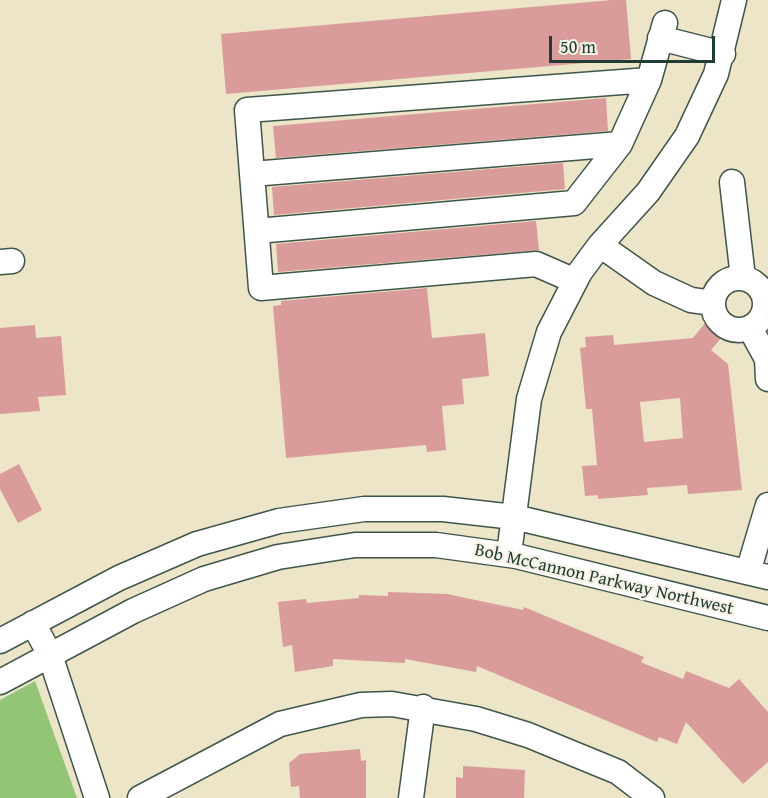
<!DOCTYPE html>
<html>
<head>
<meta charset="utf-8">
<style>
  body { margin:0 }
  #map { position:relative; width:768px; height:798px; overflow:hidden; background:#ece5c7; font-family:"Gentium Book Plus",serif }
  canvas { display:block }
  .scale { position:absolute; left:549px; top:36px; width:166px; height:27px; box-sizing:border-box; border:3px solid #1f3d34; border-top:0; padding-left:8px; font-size:18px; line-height:21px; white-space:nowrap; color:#1f3d34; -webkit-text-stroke:4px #f7f3e8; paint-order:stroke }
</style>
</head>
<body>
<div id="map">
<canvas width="768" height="798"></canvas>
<div class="scale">50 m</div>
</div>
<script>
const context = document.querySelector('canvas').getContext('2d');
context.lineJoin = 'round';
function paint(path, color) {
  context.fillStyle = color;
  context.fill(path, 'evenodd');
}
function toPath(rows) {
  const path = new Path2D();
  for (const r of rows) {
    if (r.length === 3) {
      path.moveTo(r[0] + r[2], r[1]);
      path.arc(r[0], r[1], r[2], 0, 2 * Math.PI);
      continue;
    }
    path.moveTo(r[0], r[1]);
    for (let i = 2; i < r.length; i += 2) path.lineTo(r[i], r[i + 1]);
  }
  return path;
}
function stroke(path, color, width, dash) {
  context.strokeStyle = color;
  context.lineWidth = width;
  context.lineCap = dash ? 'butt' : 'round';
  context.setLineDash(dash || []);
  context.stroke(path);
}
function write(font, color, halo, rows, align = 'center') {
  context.font = font + ' "Gentium Book Plus",serif';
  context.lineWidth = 5;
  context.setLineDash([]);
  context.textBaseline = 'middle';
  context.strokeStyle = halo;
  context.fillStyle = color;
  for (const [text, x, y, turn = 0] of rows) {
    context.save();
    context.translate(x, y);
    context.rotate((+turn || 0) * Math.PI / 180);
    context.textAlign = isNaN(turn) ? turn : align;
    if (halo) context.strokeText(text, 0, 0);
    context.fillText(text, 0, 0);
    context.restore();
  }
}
paint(toPath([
  [35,681,77,798,0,798,0,700]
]), '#92c575');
paint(toPath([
  [612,0,626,0,631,59,226,94,221,34],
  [606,98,608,131,276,158,273,126],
  [563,163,565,189,274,215,272,187],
  [536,221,539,250,278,272,276,244],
  [427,288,432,338,485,333,489,376,462,379,464,404,442,406,446,450,427,452,426,445,286,458,273,306,281,305,281,301],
  [706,322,723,336,711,350,728,364,742,490,688,494,687,485,647,488,648,495,598,499,598,495,585,496,582,466,597,465,592,409,586,409,580,348,586,347,585,337,613,335,614,345,693,338],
  [680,398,683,438,644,442,640,402],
  [35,325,36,338,61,336,66,395,38,397,40,411,0,414,0,328],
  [19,464,42,510,18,523,0,489,0,474],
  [388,592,447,594,523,610,524,607,644,657,641,662,645,664,683,679,686,671,729,688,739,679,768,712,768,762,743,784,686,722,677,744,659,737,657,742,477,666,476,672,405,659,405,663,333,659,333,666,295,672,292,645,283,647,278,602,306,599,307,603,359,598,359,595,388,596],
  [360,749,361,761,366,760,366,798,300,798,299,786,291,787,289,763,300,754],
  [463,766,525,770,524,798,456,798,456,777,463,778]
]), '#da9c9a');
const minor = toPath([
  [660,38,723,54],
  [252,174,620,144],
  [732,182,743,278],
  [257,231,574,203,620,144,649,80],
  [600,245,654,283,691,300,713,303],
  [0,262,12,261],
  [739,304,26],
  [575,281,536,264,261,288,247,110,649,80,665,23],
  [750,328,767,359,768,379],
  [509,554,529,399,549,332,580,272,600,245,648,192,687,136,716,74,734,0],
  [748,572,768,505],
  [33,623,50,655,97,798],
  [0,641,119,578,197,544,279,521,364,509,443,509,514,517,768,577],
  [0,682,133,611,204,579,278,557,355,545,436,545,516,556,768,618],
  [140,798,280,724,361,705,392,704,476,719,528,735,618,772,652,798],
  [411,798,423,707]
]);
stroke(minor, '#3e564a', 27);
stroke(minor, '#fff', 24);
write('18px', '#1f3d34', '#f7f3e8', [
  ["Bob McCannon Parkway Northwest",604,580,13]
]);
</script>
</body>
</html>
